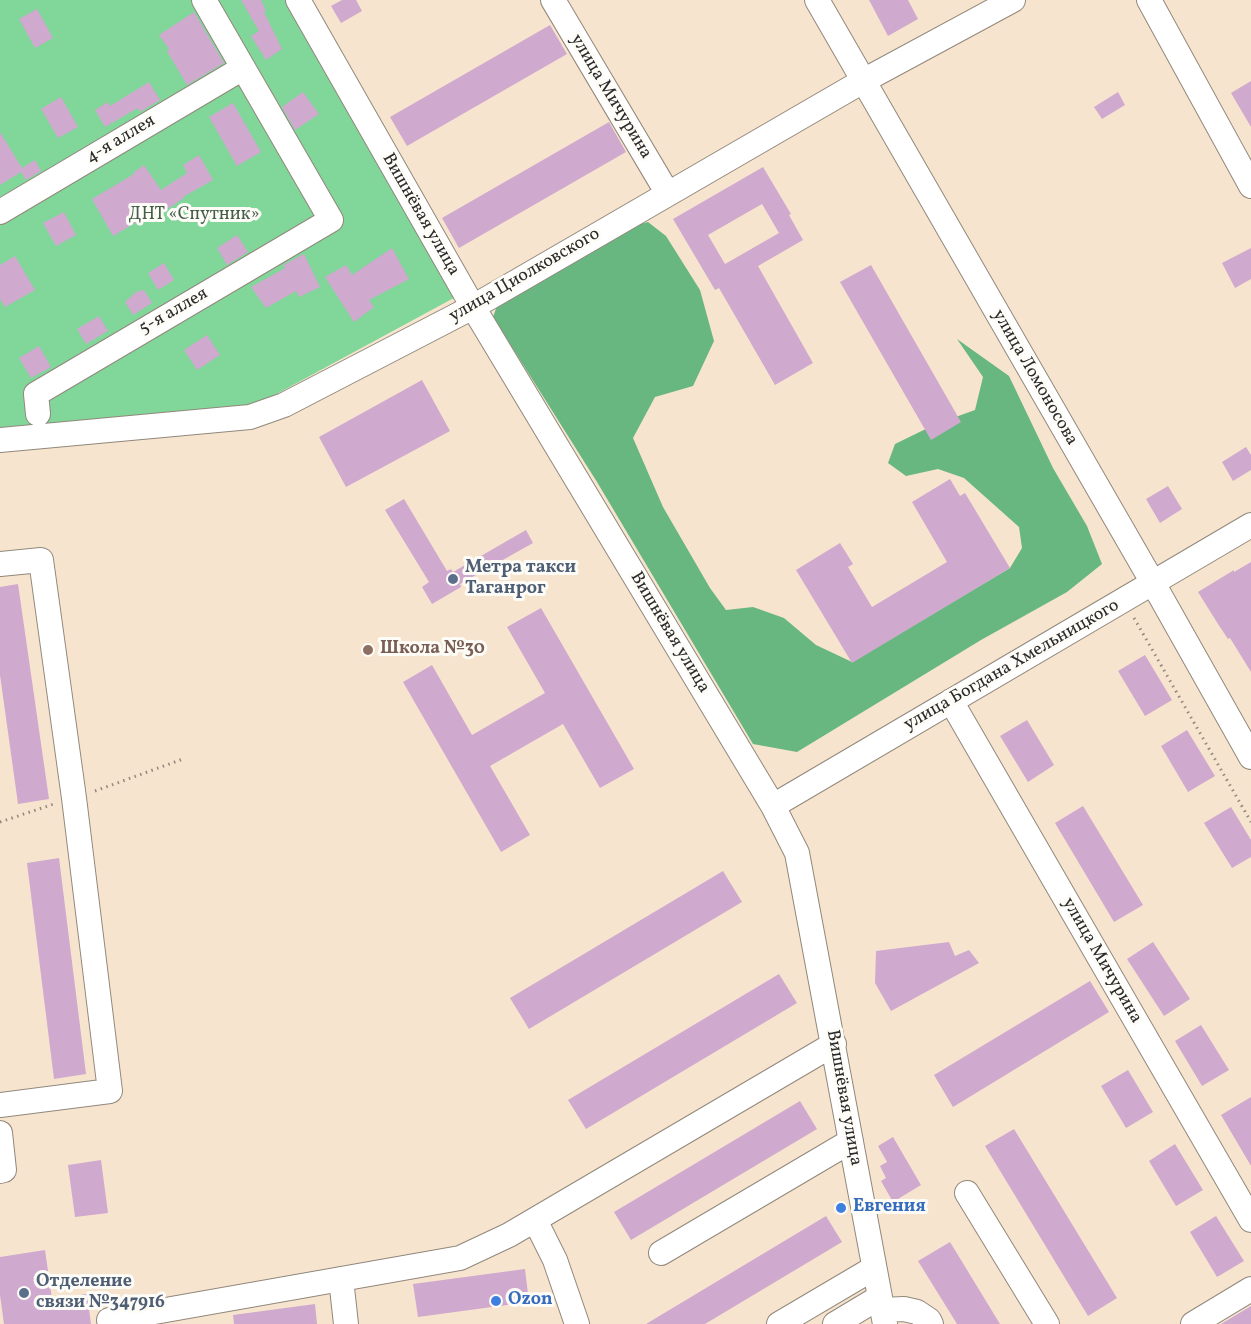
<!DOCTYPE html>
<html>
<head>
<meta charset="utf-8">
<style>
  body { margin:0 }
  canvas { display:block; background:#f7e4ce }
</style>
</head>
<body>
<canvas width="1251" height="1324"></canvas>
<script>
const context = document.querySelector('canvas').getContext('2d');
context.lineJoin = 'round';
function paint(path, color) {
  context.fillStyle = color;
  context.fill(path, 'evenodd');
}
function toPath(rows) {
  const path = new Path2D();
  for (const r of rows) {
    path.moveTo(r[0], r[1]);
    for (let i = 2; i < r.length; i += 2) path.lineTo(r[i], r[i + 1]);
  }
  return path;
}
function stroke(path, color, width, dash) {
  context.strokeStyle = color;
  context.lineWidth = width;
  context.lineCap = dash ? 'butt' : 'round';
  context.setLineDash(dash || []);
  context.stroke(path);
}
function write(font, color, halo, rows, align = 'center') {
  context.font = font + ' Vollkorn,serif';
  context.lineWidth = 6;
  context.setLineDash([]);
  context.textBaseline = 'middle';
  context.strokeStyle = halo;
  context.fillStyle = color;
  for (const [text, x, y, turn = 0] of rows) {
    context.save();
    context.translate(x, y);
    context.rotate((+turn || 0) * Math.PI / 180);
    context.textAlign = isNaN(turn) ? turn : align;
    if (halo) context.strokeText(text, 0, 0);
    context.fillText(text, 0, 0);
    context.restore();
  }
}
paint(toPath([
  [0,0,295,0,463,293,258,404,0,434]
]), '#81d699');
paint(toPath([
  [648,222,666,236,700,290,714,341,693,386,655,397,633,438,663,507,710,588,726,610,753,607,784,618,816,645,852,662,1010,568,1022,548,1019,527,964,478,938,469,906,476,888,463,895,444,936,424,975,410,983,377,957,339,1009,376,1053,468,1087,526,1102,564,1067,592,981,640,797,752,753,744,597,482,493,317,503,289,594,236]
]), '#68b781');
paint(toPath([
  [241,0,261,0,266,11,264,12,282,49,266,60,251,36,259,31],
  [342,0,356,0,362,11,341,23,331,6],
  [869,0,908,0,918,19,888,36],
  [37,9,53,38,35,48,19,19],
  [194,12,224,63,187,85,167,51,169,49,159,35],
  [550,25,567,54,407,146,390,117],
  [1251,81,1251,127,1231,93],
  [149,82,160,100,140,112,138,108,105,127,95,110,108,102,110,106],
  [303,92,319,114,295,130,282,107],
  [1118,92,1125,105,1102,119,1094,107],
  [61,97,78,127,58,138,41,109],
  [233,103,261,152,237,166,209,117],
  [609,122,626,152,459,248,442,218],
  [0,132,22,168,35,160,41,171,26,180,21,172,0,185],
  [199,155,213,180,183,197,184,198,160,214,157,210,113,236,92,199,134,174,133,173,144,165,161,190,187,173,183,165],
  [763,167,791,214,789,215,803,240,758,266,813,363,775,385,719,288,715,290,673,219],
  [762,204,779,233,725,264,708,235],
  [64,212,76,235,56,246,43,223],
  [237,235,248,252,227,265,217,248],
  [392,248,409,279,369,300,374,307,354,322,325,277,346,265,352,275],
  [1251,248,1251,279,1235,288,1222,263],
  [304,254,320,287,299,297,296,291,266,308,251,287,285,268,283,265],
  [15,256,35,290,5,307,0,299,0,265],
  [164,263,174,280,158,290,148,273],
  [871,265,961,422,931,440,840,282],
  [144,290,152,303,133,315,125,302,136,292],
  [99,316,108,331,86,344,77,329],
  [207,335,220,355,197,370,184,350],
  [39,346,51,367,31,378,19,358],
  [422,380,450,431,346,487,319,437],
  [1246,447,1251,455,1251,470,1233,481,1222,462],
  [950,479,960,496,965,493,1010,568,852,663,796,570,840,543,853,564,848,567,872,607,947,562,912,502],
  [1168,486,1182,509,1160,523,1146,499],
  [404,499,447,571,451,569,453,572,526,530,533,543,460,584,461,587,432,604,422,587,429,582,385,510],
  [1251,562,1251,672,1230,638,1228,639,1218,624,1198,592,1234,570,1234,572],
  [18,584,49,799,18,804,0,675,0,587],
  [541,608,634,769,600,788,563,724,490,766,530,835,501,852,403,682,432,665,472,735,545,693,507,627],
  [1145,655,1172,700,1145,716,1118,671],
  [1027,720,1054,765,1028,782,1000,736],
  [1187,730,1215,776,1188,792,1161,746],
  [1083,806,1143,905,1114,922,1055,823],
  [1231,807,1251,840,1251,857,1232,868,1204,823],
  [59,858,86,1074,54,1079,27,863],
  [723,871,742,902,529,1029,510,998],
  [949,942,955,956,969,950,979,963,891,1011,875,983,876,951],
  [1153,942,1190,999,1164,1016,1127,959],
  [779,974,797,1003,586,1129,568,1100],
  [1090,981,1109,1012,953,1107,934,1075],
  [1201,1025,1229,1070,1202,1086,1175,1041],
  [1128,1070,1153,1112,1126,1128,1101,1086],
  [1251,1097,1251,1166,1221,1115],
  [800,1101,817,1129,631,1240,614,1212],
  [1014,1129,1117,1298,1088,1316,985,1146],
  [893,1137,921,1185,893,1202,881,1181,886,1178,880,1166,887,1162,878,1146],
  [1175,1144,1203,1190,1176,1206,1149,1161],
  [101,1160,108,1213,75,1217,68,1165],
  [826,1216,842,1242,705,1324,646,1324],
  [1216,1216,1244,1261,1217,1277,1190,1232],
  [950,1242,1000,1324,957,1324,918,1261],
  [45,1250,52,1299,87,1294,91,1324,4,1324,0,1295,0,1257],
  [525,1269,529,1302,418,1317,413,1284],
  [315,1304,317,1324,234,1324,233,1315],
  [1251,1306,1251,1324,1221,1324]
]), '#d0a9cf');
const minor = toPath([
  [298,0,473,307,773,806,797,853,885,1324],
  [553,0,668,194],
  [817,0,1153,583,1251,757],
  [1149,0,1251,186],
  [0,212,243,68],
  [38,414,36,394,331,220,204,0],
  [0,440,250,417,284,405,473,307,863,81,1013,0],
  [0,564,41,560,74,798,110,1091,0,1105],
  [951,701,1251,1220],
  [773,806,1251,525],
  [0,1133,4,1170,0,1171],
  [967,1193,1047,1324],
  [535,1220,555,1260,577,1324],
  [661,1253,851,1141],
  [341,1279,346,1324],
  [882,1310,904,1309,917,1312,929,1320,931,1324],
  [109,1320,460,1258,509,1235,834,1044],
  [779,1324,874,1268],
  [835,1324,880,1297],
  [1193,1324,1251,1289]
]);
stroke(minor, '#91887c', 26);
stroke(toPath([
  [1134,618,1251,822],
  [95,791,183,759],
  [0,822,54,804]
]), '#91887c', 3, [1.5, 4.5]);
stroke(minor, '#fff', 24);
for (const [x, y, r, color] of [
  [453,579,6,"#5c6f8a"],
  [368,650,6,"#8d6e63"],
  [841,1208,6,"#3f7fe0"],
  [24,1293,6,"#5c6f8a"],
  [496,1301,6,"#3f7fe0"]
]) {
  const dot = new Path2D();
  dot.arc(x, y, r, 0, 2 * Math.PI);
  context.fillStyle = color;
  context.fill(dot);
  stroke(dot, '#fdfcf7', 2);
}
write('18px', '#2b2b2b', '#fdfcf7', [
  ["улица Мичурина",610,97,59],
  ["4-я аллея",121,140,-31],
  ["Вишнёвая улица",420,215,60],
  ["улица Циолковского",525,276,-30],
  ["5-я аллея",174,312,-30],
  ["улица Ломоносова",1034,378,60],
  ["Вишнёвая улица",669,633,59],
  ["улица Богдана Хмельницкого",1012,666,-30],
  ["улица Мичурина",1101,961,60],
  ["Вишнёвая улица",843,1098,80]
]);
write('18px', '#455e4c', '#fdfcf7', [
  ["ДНТ «Спутник»",194,216]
]);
write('bold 18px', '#4e5e75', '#fdfcf7', [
  ["Метра такси",465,569],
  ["Таганрог",465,590],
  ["Отделение",36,1283],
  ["связи №347916",36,1304]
], 'left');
write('bold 18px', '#785e54', '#fdfcf7', [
  ["Школа №30",380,650]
], 'left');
write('bold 18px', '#366cbe', '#fdfcf7', [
  ["Евгения",853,1208],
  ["Ozon",508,1301]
], 'left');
</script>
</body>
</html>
